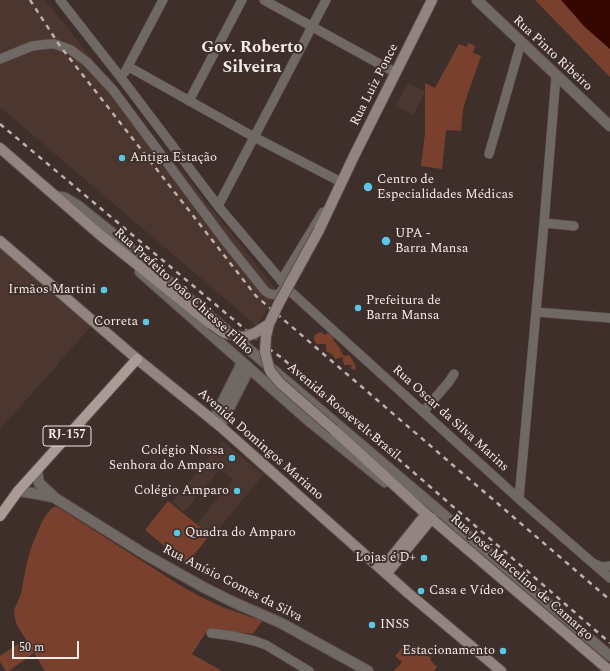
<!DOCTYPE html>
<html>
<head>
<meta charset="utf-8">
<style>
  body { margin:0 }
  #map { position:relative; width:610px; height:671px; overflow:hidden; background:#3f2f2b; font-family:Spectral,serif }
  canvas { display:block }
  .scale { position:absolute; left:12px; top:641px; width:67px; height:18px; box-sizing:border-box; border:2px solid #f5ebe7; border-top:0; padding-left:5px; font-size:12px; line-height:14px; white-space:nowrap; color:#f5ebe7; -webkit-text-stroke:3px #3f2f2b; paint-order:stroke }
</style>
</head>
<body>
<div id="map">
<canvas width="610" height="671"></canvas>
<div class="scale">50 m</div>
</div>
<script>
const context = document.querySelector('canvas').getContext('2d');
context.lineJoin = 'round';
function paint(path, color) {
  context.fillStyle = color;
  context.fill(path, 'evenodd');
}
function toPath(rows) {
  const path = new Path2D();
  for (const r of rows) {
    path.moveTo(r[0], r[1]);
    for (let i = 2; i < r.length; i += 2) path.lineTo(r[i], r[i + 1]);
  }
  return path;
}
function stroke(path, color, width, dash) {
  context.strokeStyle = color;
  context.lineWidth = width;
  context.lineCap = dash ? 'butt' : 'round';
  context.setLineDash(dash || []);
  context.stroke(path);
}
function write(font, color, halo, rows, align = 'center') {
  context.font = font + ' Spectral,serif';
  context.lineWidth = 4;
  context.setLineDash([]);
  context.textBaseline = 'middle';
  context.strokeStyle = halo;
  context.fillStyle = color;
  for (const [text, x, y, turn = 0] of rows) {
    context.save();
    context.translate(x, y);
    context.rotate((+turn || 0) * Math.PI / 180);
    context.textAlign = isNaN(turn) ? turn : align;
    if (halo) context.strokeText(text, 0, 0);
    context.fillText(text, 0, 0);
    context.restore();
  }
}
paint(toPath([
  [0,0,45,0,278,292,257,326,0,107],
  [408,83,425,92,413,115,396,106],
  [0,247,92,325,51,372,0,429],
  [222,441,263,475,212,537,197,524,233,479,220,469,184,512,172,502]
]), '#4c3730');
paint(toPath([
  [535,0,562,0,585,27,610,49,610,77],
  [468,43,475,46,473,53,481,56,467,96,463,109,461,131,446,130,442,169,421,166,425,133,425,83,435,88,459,44,467,47],
  [320,332,326,335,327,333,332,335,334,341,339,347,343,355,347,356,348,354,352,359,356,367,355,370,352,369,351,368,352,365,344,365,343,361,343,357,335,359,332,354,326,351,326,344,317,344,315,342,314,337,315,335],
  [168,501,210,535,186,564,145,530],
  [56,506,178,584,199,596,222,607,262,621,253,634,208,629,192,654,222,671,45,671,17,625,15,619,14,610,21,594,27,562,31,548,40,526,44,518,51,509],
  [24,640,34,653,9,671,6,671,0,662,0,656],
  [418,644,426,650,425,653,431,658,430,660,437,667,434,671,394,671,402,662,395,656,403,647,410,652]
]), '#7a402e');
paint(toPath([
  [561,0,610,0,610,49,585,27]
]), '#350700');
const minor = toPath([
  [60,0,122,79,218,206,291,292,519,499,610,578],
  [264,0,396,73],
  [0,59,32,46,49,44,55,44,71,50,87,62,113,90,226,242,265,291,270,294,278,295,285,286],
  [129,67,254,137,341,182,338,188],
  [125,72,163,0],
  [189,101,242,0],
  [489,154,521,43],
  [218,206,326,0],
  [544,223,574,226],
  [281,281,323,212],
  [536,312,610,318],
  [423,412,448,383,454,374],
  [519,499,544,223,556,76],
  [595,564,602,567,610,566],
  [211,633,233,636,255,641,266,645,309,671]
]);
const tertiary = toPath([
  [477,0,610,126],
  [55,196,65,198,77,205,112,233,610,656],
  [140,272,308,420,385,482],
  [213,421,242,363],
  [220,426,249,369],
  [37,470,38,478,39,483,55,498,146,555,203,587,233,602,281,623,368,671],
  [18,491,32,493,53,497]
]);
const secondary = toPath([
  [0,148,99,234,211,324],
  [319,230,354,156,432,0],
  [0,241,137,359,220,426,408,593,501,671],
  [334,430,426,514,610,671],
  [382,569,426,514],
  [387,573,432,518]
]);
const primary = toPath([
  [0,516,18,491,137,359]
]);
stroke(minor, '#5c4d49', 10);
stroke(tertiary, '#5c4d49', 12);
stroke(secondary, '#5c4d49', 12);
stroke(primary, '#5c4d49', 12);
stroke(minor, '#706865', 9);
stroke(tertiary, '#706865', 10);
stroke(secondary, '#928581', 10);
stroke(primary, '#ab9b96', 10);
stroke(toPath([
  [30,0,60,46,256,296,610,600],
  [0,124,265,346,282,358,610,643]
]), '#bdb1ad', 2.5, [5, 5]);
const secondaryBridge = toPath([
  [319,230,279,303,269,324,266,336,265,352,269,368,271,372,280,383,334,430],
  [211,324,224,333,237,336,244,337,255,333,269,324]
]);
stroke(secondaryBridge, '#5c4d49', 12, []);
stroke(secondaryBridge, '#928581', 10);
for (const [x, y, r, color] of [
  [122,158,4,"#5ac8e5"],
  [368,187,5,"#5ac8e5"],
  [386,241,5,"#5ac8e5"],
  [104,290,4,"#5ac8e5"],
  [358,308,4,"#5ac8e5"],
  [146,322,4,"#5ac8e5"],
  [232,458,4,"#5ac8e5"],
  [237,491,4,"#5ac8e5"],
  [177,533,4,"#5ac8e5"],
  [424,558,4,"#5ac8e5"],
  [421,591,4,"#5ac8e5"],
  [372,625,4,"#5ac8e5"],
  [503,651,4,"#5ac8e5"]
]) {
  const dot = new Path2D();
  dot.arc(x, y, r, 0, 2 * Math.PI);
  context.fillStyle = color;
  context.fill(dot);
  stroke(dot, '#3f2f2b', 1.5);
}
for (const [x, y, w] of [
  [67,436,48]
]) {
  const box = new Path2D();
  box.roundRect(x - w / 2, y - 10, w, 20, 3);
  context.fillStyle = '#3f2f2b';
  context.fill(box);
  stroke(box, '#f5ebe7', 1);
}
write('bold 12px', '#f5ebe7', null, [
  ["RJ-157",67,436]
]);
write('13px', '#f5ebe7', '#3f2f2b', [
  ["Rua Pinto Ribeiro",552,54,43],
  ["Rua Luiz Ponce",375,85,-63],
  ["Rua Prefeito João Chiesse Filho",183,292,42],
  ["Avenida Roosevelt Brasil",343,412,40],
  ["Rua Oscar da Silva Marins",450,419,42],
  ["Avenida Domingos Mariano",260,445,41],
  ["Rua José Marcelino de Camargo",521,578,41],
  ["Rua Anísio Gomes da Silva",232,584,27]
]);
write('13px', '#f5ebe7', '#3f2f2b', [
  ["Antiga Estação",130,158],
  ["Centro de",377,180],
  ["Especialidades Médicas",377,195],
  ["UPA -",395,234],
  ["Barra Mansa",395,249],
  ["Irmãos Martini",96,290,"right"],
  ["Prefeitura de",366,301],
  ["Barra Mansa",366,316],
  ["Correta",138,322,"right"],
  ["Colégio Nossa",224,451,"right"],
  ["Senhora do Amparo",224,466,"right"],
  ["Colégio Amparo",229,491,"right"],
  ["Quadra do Amparo",185,533],
  ["Lojas é D+",416,558,"right"],
  ["Casa e Vídeo",429,591],
  ["INSS",380,625],
  ["Estacionamento",495,651,"right"]
], 'left');
write('bold 17px', '#f5ebe7', '#3f2f2b', [
  ["Gov. Roberto",252,49],
  ["Silveira",252,69]
]);
</script>
</body>
</html>
